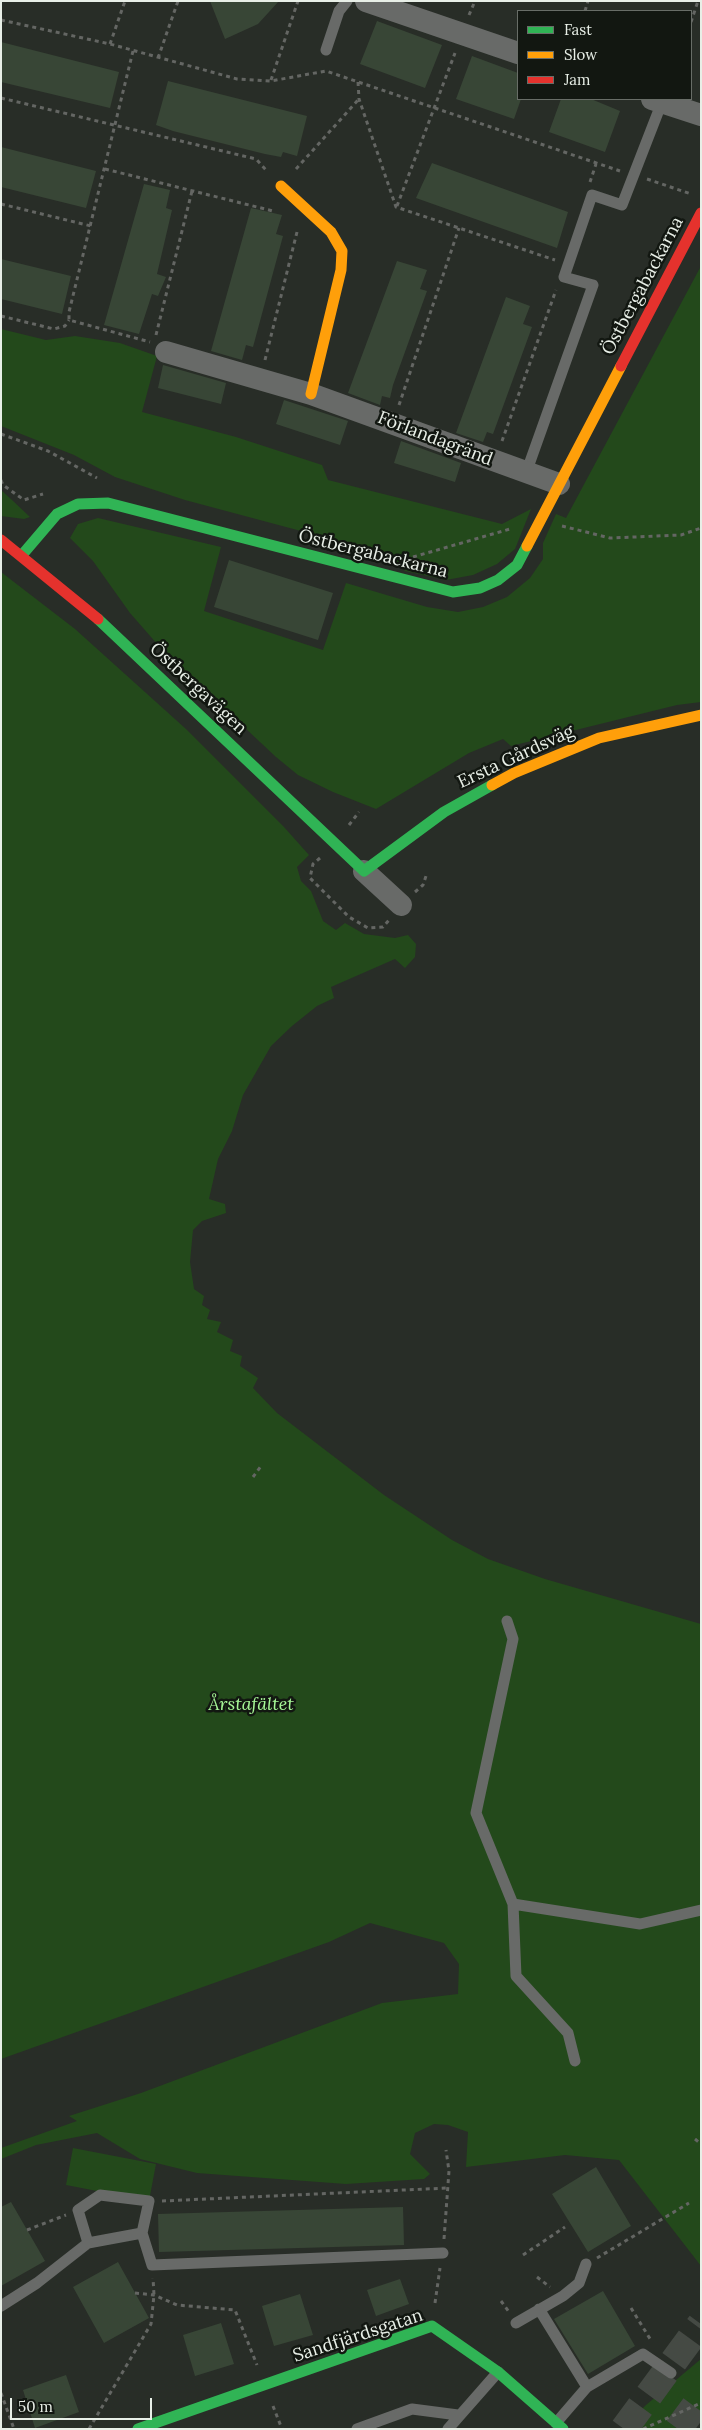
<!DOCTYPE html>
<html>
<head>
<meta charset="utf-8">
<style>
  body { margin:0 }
  #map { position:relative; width:702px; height:2430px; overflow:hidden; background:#282d27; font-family:Lora,serif }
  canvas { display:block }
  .frame { position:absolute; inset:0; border:2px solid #e8efe7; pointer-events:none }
  .legend { position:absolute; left:517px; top:10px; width:175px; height:90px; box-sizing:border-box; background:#121711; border:1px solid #686d67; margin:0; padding:6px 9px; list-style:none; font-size:15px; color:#e8efe7 }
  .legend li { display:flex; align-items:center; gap:10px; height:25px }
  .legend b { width:25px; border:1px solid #686d67 }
  .scale { position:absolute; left:10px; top:2398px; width:142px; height:22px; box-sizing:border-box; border:2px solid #e8efe7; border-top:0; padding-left:6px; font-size:15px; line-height:18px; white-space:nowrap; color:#e8efe7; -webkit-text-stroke:4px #121711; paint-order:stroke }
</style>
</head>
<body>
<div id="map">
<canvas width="702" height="2430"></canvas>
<div class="frame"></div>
<ul class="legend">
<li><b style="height:6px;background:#30b455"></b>Fast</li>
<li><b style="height:6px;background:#ff9f0a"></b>Slow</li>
<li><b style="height:6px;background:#e5322d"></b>Jam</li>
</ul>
<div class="scale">50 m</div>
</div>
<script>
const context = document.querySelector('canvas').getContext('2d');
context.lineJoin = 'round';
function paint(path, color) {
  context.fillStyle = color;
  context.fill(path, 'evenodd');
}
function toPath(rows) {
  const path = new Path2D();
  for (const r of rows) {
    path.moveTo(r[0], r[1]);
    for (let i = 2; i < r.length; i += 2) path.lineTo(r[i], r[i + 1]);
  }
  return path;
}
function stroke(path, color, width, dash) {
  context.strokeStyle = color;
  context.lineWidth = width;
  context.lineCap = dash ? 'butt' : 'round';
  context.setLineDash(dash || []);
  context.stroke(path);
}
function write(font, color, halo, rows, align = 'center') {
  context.font = font + ' Lora,serif';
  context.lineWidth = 5;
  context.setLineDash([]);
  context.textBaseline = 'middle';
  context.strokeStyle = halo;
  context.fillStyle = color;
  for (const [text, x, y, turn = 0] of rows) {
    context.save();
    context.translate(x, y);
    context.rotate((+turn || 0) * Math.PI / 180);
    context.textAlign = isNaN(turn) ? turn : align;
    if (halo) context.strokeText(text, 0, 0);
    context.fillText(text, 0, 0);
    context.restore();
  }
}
paint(toPath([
  [701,266,701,702,677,705,511,746,503,739,469,753,376,809,333,792,298,775,276,757,165,653,130,613,93,561,70,538,78,524,98,518,221,547,204,611,323,650,346,583,427,607,458,612,483,607,507,597,530,578,543,559,543,543,556,514,566,518],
  [1,329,46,340,75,336,120,343,157,356,142,412,236,437,322,465,328,480,502,524,531,509,515,549,497,564,473,575,446,580,405,571,387,554,185,500,115,477,74,455,1,426],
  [1,490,12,500,30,517,24,519,1,516],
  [1,572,75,629,186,729,284,827,309,855,297,867,301,881,311,891,323,921,336,930,345,923,364,934,395,938,408,935,416,944,415,957,405,968,395,959,331,987,334,998,317,1006,292,1026,271,1046,243,1095,232,1131,218,1159,209,1199,225,1204,226,1213,202,1221,193,1230,190,1262,194,1289,204,1296,202,1305,210,1310,207,1319,221,1322,217,1332,233,1340,230,1351,242,1356,240,1366,258,1378,253,1388,277,1413,384,1495,452,1540,488,1559,545,1579,701,1624,701,2266,619,2160,565,2155,466,2167,468,2132,448,2125,434,2124,415,2133,410,2154,430,2174,424,2179,346,2184,197,2173,140,2159,97,2133,36,2145,1,2159,1,2148,77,2121,69,2116,141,2093,382,2003,458,1994,459,1964,444,1943,370,1923,329,1942,1,2059],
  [73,2148,156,2164,149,2201,66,2185],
  [701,2359,701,2419,680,2429,622,2429,646,2405]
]), '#23491b');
paint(toPath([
  [210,1,279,1,258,24,225,39],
  [377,21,442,45,425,88,360,64],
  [1,42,119,72,110,108,1,82],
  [472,56,518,73,518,99,521,99,514,119,456,99],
  [168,81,307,116,297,156,283,152,281,157,265,154,173,131,156,125],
  [561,99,591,99,620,111,605,152,549,132],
  [1,147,96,171,86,208,1,187],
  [432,163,568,212,557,248,416,198],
  [144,184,170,190,166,208,172,210,157,274,166,277,158,296,152,294,139,334,104,325],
  [251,208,282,215,276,234,283,236,253,347,246,345,242,360,211,351],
  [1,259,71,276,62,314,1,299],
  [397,261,427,270,420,289,427,291,393,385,390,398,382,396,380,405,348,393],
  [506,297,530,306,523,324,532,327,493,434,487,432,483,442,456,433],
  [163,365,226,383,221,404,158,388],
  [284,400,348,421,340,445,276,424],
  [401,441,461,463,455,482,394,463],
  [229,560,333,593,318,640,214,607],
  [596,2167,631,2226,588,2252,552,2194],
  [11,2202,45,2261,1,2286,1,2207],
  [403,2207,404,2245,159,2252,158,2214],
  [118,2262,149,2318,104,2343,73,2287],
  [400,2279,409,2304,376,2316,367,2290],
  [603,2291,635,2346,588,2374,554,2319],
  [300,2294,313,2335,274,2346,262,2306],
  [221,2323,234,2364,195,2376,183,2335],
  [66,2375,79,2412,35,2428,23,2390]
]), '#384636');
stroke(toPath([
  [624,2429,701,2324],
  [678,2429,701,2398]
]), '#454a44', 28, [28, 14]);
stroke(toPath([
  [585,11,588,1],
  [469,15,475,1],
  [1,20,110,44,237,79,271,81,326,71,620,171],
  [691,22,698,1],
  [110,44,125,1],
  [133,51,69,312,69,320,150,342],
  [158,58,178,1],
  [271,80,298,1],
  [358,82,359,99,396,207,555,260],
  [1,98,256,159,266,170],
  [105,169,273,211],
  [296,169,359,99],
  [647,179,691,194],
  [590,182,596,164],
  [1,204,91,226],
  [397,206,455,53],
  [1,316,54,329,65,326,69,320],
  [156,335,192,191],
  [265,360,297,232],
  [399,405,459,228],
  [1,434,48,451,97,478],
  [502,441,556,290],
  [1,480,3,485,24,500,43,494],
  [562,526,610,538,681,535,701,528],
  [413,557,510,529],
  [349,825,359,812],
  [320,858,313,864,310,878,349,917,368,928,383,927,389,920],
  [415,892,423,885,427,873],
  [253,1477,261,1466],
  [695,2139,701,2144],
  [162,2201,448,2188],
  [27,2230,66,2215],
  [444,2239,449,2171,446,2150],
  [523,2255,565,2227],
  [597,2258,689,2203],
  [537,2277,550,2287],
  [135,2293,154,2295,177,2305,235,2310,257,2365],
  [501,2301,509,2312],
  [435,2303,440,2268],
  [631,2308,652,2342],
  [1,2393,14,2429],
  [273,2406,282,2429],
  [89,2429,151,2324,154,2295,153,2278],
  [643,2429,701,2403]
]), '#646663', 3, [4, 4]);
stroke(toPath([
  [326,50,339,11,347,1],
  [526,473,593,285,564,277,592,195,622,205,662,102],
  [507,1621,513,1639,476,1813,513,1904,640,1924,701,1910],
  [513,1904,516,1976,568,2033,575,2061],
  [88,2243,78,2210,100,2195,149,2201,142,2233],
  [1,2306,37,2283,88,2243,142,2233,152,2265,443,2253],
  [539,2309,587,2387],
  [516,2323,563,2296,579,2283,586,2264],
  [556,2423,587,2387,643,2354,671,2373],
  [357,2429,412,2409,458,2415],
  [448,2429,498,2372]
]), '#686a68', 11);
stroke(toPath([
  [366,1,518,53],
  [652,99,701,115],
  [166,352,311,394,559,484],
  [364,871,401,905]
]), '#686a68', 22);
stroke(toPath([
  [22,555,57,514,78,504,108,503,453,592,480,588,498,580,517,565,527,546],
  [98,619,364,871,444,812,492,785],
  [138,2429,432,2326,498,2372,563,2429]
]), '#30b455', 11);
stroke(toPath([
  [281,186,331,232,342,251,341,270,311,394],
  [527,546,621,366],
  [492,785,514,773,599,738,701,715]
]), '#ff9f0a', 11);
stroke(toPath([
  [621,366,701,213],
  [1,540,98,619]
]), '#e5322d', 11);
write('18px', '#e8efe7', '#121711', [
  ["Östbergabackarna",643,286,-62],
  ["Förlandagränd",435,439,21],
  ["Östbergabackarna",373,554,14],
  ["Östbergavägen",198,689,43],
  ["Ersta Gårdsväg",516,757,-25],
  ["Sandfjärdsgatan",358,2336,-18]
]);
write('italic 18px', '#a7f897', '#121711', [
  ["Årstafältet",251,1705]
]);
</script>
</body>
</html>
